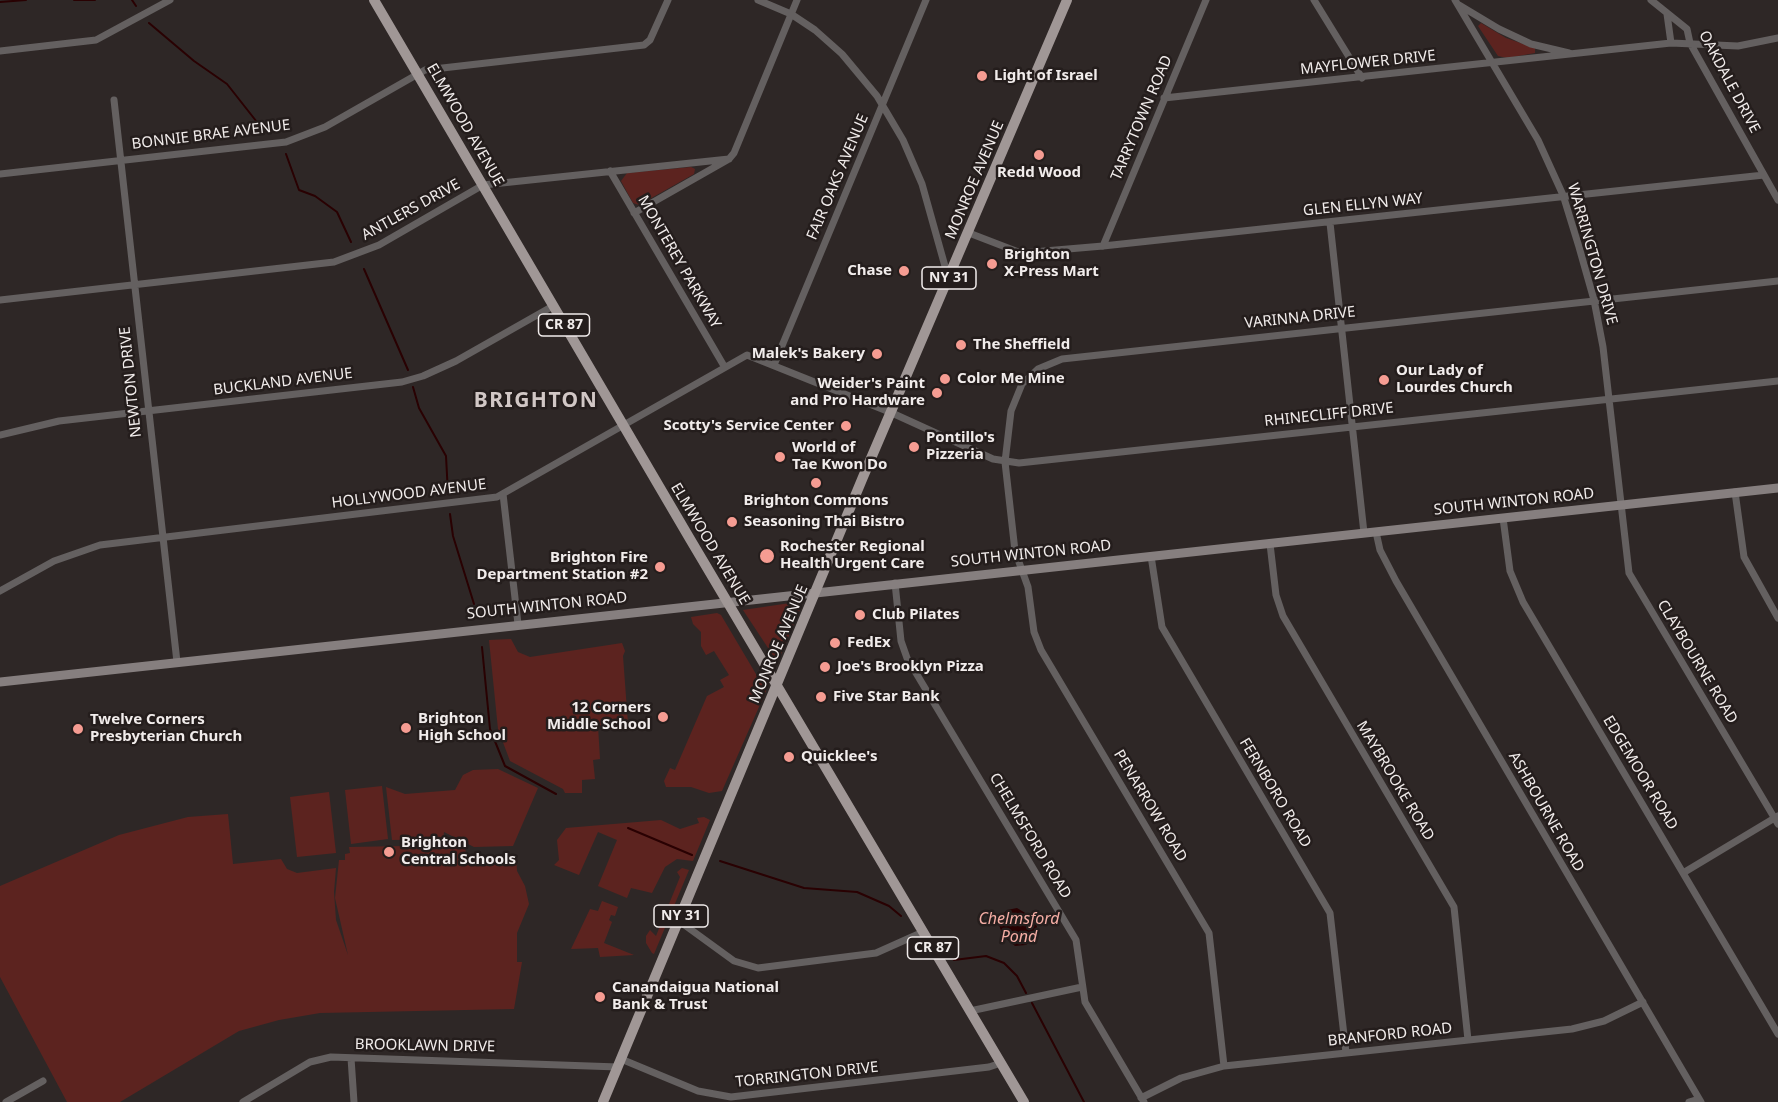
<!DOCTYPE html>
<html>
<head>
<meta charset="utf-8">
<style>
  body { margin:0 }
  canvas { display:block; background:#2e2726 }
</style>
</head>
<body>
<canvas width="1778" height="1102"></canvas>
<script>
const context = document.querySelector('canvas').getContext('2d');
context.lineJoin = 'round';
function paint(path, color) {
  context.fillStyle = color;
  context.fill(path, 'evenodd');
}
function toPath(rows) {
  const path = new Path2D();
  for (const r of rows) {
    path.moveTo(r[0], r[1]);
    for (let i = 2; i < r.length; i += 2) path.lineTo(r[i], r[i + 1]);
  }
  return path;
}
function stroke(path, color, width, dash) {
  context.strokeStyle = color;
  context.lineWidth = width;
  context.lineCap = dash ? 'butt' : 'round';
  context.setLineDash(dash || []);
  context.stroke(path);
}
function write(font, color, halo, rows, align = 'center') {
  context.font = font + ' "Noto Sans",sans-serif';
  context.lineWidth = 5;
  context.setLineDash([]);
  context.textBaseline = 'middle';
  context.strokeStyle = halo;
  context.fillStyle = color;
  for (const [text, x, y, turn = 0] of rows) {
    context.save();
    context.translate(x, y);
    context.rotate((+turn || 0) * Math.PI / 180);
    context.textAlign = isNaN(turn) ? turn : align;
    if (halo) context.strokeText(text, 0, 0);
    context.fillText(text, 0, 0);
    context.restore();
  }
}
paint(toPath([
  [1481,23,1506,38,1535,48,1535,53,1507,58,1498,56,1478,26],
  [691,167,695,169,694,174,639,205,633,203,621,181,627,173],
  [797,602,801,607,780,657,776,660,743,610],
  [717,613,721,615,766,691,722,791,709,793,691,787,666,787,664,781,670,768,675,770,707,696,724,687,720,680,729,675,714,651,706,655,701,646,701,632,693,624,691,617],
  [511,639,518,652,530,657,622,643,625,651,623,656,628,724,598,726,600,759,593,760,595,779,582,780,582,793,565,793,563,789,510,761,498,729,489,640],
  [498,769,538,788,513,846,474,847,444,832,443,839,392,840,386,787,405,794,455,790,463,775,473,770],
  [382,786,388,839,351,844,345,790],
  [329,792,336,853,297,857,290,797],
  [228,814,233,864,281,859,287,869,297,873,336,868,334,892,336,920,348,955,335,898,339,860,345,860,345,854,350,853,349,847,465,845,466,856,516,856,517,871,525,886,529,904,517,933,517,962,522,962,514,1009,320,1013,279,1020,239,1031,120,1102,67,1102,0,977,0,886,119,835,188,817],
  [704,817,710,820,693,861,677,859,665,867,652,893,631,888,627,898,598,886,617,840,598,832,579,875,554,865,559,860,557,840,566,828,661,820,680,829,699,823,697,818],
  [682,868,689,870,654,954,652,953,646,943,646,936,650,930,656,936,680,877,677,872],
  [602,901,618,907,615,916,611,915,609,920,612,922,604,943,634,955,600,957,598,948,571,949,590,909,598,911]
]), '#5c231f');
paint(toPath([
  [1017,908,1032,917,1037,926,1035,937,1026,945,1015,946,1003,936,999,925,1000,917,1007,910]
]), '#290102');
stroke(toPath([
  [74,0,95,0],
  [132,0,136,6],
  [0,2,26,0],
  [149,23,194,61,227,84,264,131],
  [286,154,299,190,315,196,337,212,351,242],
  [364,269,408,370],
  [413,387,419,408,446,456,448,494],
  [450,514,453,536,474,604],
  [482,647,490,729,505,766,556,794],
  [628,828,692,855],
  [720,861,804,888,857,892,889,906,901,916],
  [940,948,954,960,986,956,1004,963,1017,976,1026,993],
  [1032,1003,1084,1102]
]), '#290102', 2);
stroke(toPath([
  [758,0,791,14,815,30,842,54,877,96,903,140,922,184,948,277],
  [1314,0,1362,78],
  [1455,0,1538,140,1563,195,1579,247,1594,300,1603,347,1629,573,1778,824],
  [1651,0,1687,29,1690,43,1778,200],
  [1459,5,1499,29,1531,44,1569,53],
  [1667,14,1671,43],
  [0,51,96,40,170,0],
  [1164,98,1671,43,1738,46,1778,38],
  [114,100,177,662],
  [610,171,724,366],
  [0,174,286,142,325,127,425,70,644,45,650,40,668,0],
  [634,213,729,159,734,153,797,0],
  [1330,223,1364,533],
  [969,233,1021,253,1103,246,1764,175],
  [1103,246,1206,0],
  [0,300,334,262,379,245,483,185,729,159],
  [774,365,926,0],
  [0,435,59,421,402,382,423,376,456,361,553,306],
  [1735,492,1744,557,1778,618],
  [503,494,518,624],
  [1503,518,1510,571,1523,602,1778,1034],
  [1376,532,1380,550,1396,581,1701,1102],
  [1270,544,1276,595,1283,616,1454,907,1468,1040],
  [1151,556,1162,627,1330,913,1346,1053],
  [895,583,901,641,907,658,1076,940,1085,1002,1144,1102],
  [0,591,54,561,100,545,497,497,747,355,892,413,993,459,1019,463,1778,381],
  [1683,873,1778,816],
  [679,921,734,961,758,968,876,953,923,932],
  [970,1011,1082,987],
  [351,1058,354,1102],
  [621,1059,698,1091,731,1097,989,1067,1001,1063],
  [1224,1066,1209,933,1041,650,1034,632,1028,587,1015,551,1005,462,1011,411,1022,384,1038,369,1062,359,1778,281],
  [1141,1098,1181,1078,1224,1066,1572,1029,1604,1021,1643,1002],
  [6,1102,43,1081],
  [243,1102,310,1062,331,1057,618,1067],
  [1689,1102,1699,1099]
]), '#646060', 7);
stroke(toPath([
  [0,682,1778,488]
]), '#867f7f', 9);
stroke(toPath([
  [374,0,690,539,1024,1102],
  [603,1102,863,477,1067,0]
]), '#a09796', 10);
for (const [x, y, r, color] of [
  [982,76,6,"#f59c92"],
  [1039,155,6,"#f59c92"],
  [992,264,6,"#f59c92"],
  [904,271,6,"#f59c92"],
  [961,345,6,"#f59c92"],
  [877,354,6,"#f59c92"],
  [945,379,6,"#f59c92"],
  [1384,380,6,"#f59c92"],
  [937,393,6,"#f59c92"],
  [846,426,6,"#f59c92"],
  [914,447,6,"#f59c92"],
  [780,457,6,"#f59c92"],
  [816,483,6,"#f59c92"],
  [732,522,6,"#f59c92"],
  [767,556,8,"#f59c92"],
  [660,567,6,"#f59c92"],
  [860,615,6,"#f59c92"],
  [835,643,6,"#f59c92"],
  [825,667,6,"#f59c92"],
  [821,697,6,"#f59c92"],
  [663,717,6,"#f59c92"],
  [406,728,6,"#f59c92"],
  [78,729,6,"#f59c92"],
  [789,757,6,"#f59c92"],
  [389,852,6,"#f59c92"],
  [600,997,6,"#f59c92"]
]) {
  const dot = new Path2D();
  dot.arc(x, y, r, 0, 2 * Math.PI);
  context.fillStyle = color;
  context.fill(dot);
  stroke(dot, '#241d1c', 2);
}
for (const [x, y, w] of [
  [949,278,54],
  [564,325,51],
  [681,916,54],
  [933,948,51]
]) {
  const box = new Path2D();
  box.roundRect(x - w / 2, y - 11, w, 22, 4.5);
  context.fillStyle = '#241d1c';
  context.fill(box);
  stroke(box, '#f1eceb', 1.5);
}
write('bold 14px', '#f1eceb', null, [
  ["NY 31",949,278],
  ["CR 87",564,325],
  ["NY 31",681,916],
  ["CR 87",933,948]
]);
write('15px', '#f1eceb', '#241d1c', [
  ["MAYFLOWER DRIVE",1368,63,-6],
  ["OAKDALE DRIVE",1729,82,62],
  ["TARRYTOWN ROAD",1142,118,-67],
  ["ELMWOOD AVENUE",465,125,60],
  ["BONNIE BRAE AVENUE",211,135,-7],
  ["FAIR OAKS AVENUE",838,177,-67],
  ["MONROE AVENUE",975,180,-67],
  ["GLEN ELLYN WAY",1363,205,-6],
  ["ANTLERS DRIVE",411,210,-29],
  ["WARRINGTON DRIVE",1592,254,74],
  ["MONTEREY PARKWAY",679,262,60],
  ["VARINNA DRIVE",1300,318,-6],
  ["NEWTON DRIVE",131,382,-96],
  ["BUCKLAND AVENUE",283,382,-7],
  ["RHINECLIFF DRIVE",1329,415,-6],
  ["HOLLYWOOD AVENUE",409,494,-7],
  ["SOUTH WINTON ROAD",1514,502,-6],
  ["ELMWOOD AVENUE",710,544,59],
  ["SOUTH WINTON ROAD",1031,554,-6],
  ["SOUTH WINTON ROAD",547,606,-6],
  ["MONROE AVENUE",779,644,-67],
  ["CLAYBOURNE ROAD",1697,662,59],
  ["EDGEMOOR ROAD",1640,773,59],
  ["MAYBROOKE ROAD",1395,781,59],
  ["FERNBORO ROAD",1275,793,59],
  ["PENARROW ROAD",1150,806,59],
  ["ASHBOURNE ROAD",1546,812,60],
  ["CHELMSFORD ROAD",1030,836,59],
  ["BRANFORD ROAD",1390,1035,-6],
  ["BROOKLAWN DRIVE",425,1046,1],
  ["TORRINGTON DRIVE",807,1075,-6]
]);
write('bold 15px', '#f1eceb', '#241d1c', [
  ["Light of Israel",994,76],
  ["Redd Wood",1039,173,"center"],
  ["Brighton",1004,255],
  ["X-Press Mart",1004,272],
  ["Chase",892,271,"right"],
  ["The Sheffield",973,345],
  ["Malek's Bakery",865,354,"right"],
  ["Our Lady of",1396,371],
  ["Lourdes Church",1396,388],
  ["Color Me Mine",957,379],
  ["Weider's Paint",925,384,"right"],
  ["and Pro Hardware",925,401,"right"],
  ["Scotty's Service Center",834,426,"right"],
  ["Pontillo's",926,438],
  ["Pizzeria",926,455],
  ["World of",792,448],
  ["Tae Kwon Do",792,465],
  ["Brighton Commons",816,501,"center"],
  ["Seasoning Thai Bistro",744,522],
  ["Rochester Regional",780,547],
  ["Health Urgent Care",780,564],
  ["Brighton Fire",648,558,"right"],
  ["Department Station #2",648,575,"right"],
  ["Club Pilates",872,615],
  ["FedEx",847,643],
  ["Joe's Brooklyn Pizza",837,667],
  ["Five Star Bank",833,697],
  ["12 Corners",651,708,"right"],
  ["Middle School",651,725,"right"],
  ["Brighton",418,719],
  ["High School",418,736],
  ["Twelve Corners",90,720],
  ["Presbyterian Church",90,737],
  ["Quicklee's",801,757],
  ["Brighton",401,843],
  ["Central Schools",401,860],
  ["Canandaigua National",612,988],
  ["Bank & Trust",612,1005]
], 'left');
write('italic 16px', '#f6aea5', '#241d1c', [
  ["Chelmsford",1019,919],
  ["Pond",1019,937]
]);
context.letterSpacing = '1.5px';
write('bold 21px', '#d1c7c5', '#241d1c', [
  ["BRIGHTON",536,401]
]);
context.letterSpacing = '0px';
</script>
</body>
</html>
